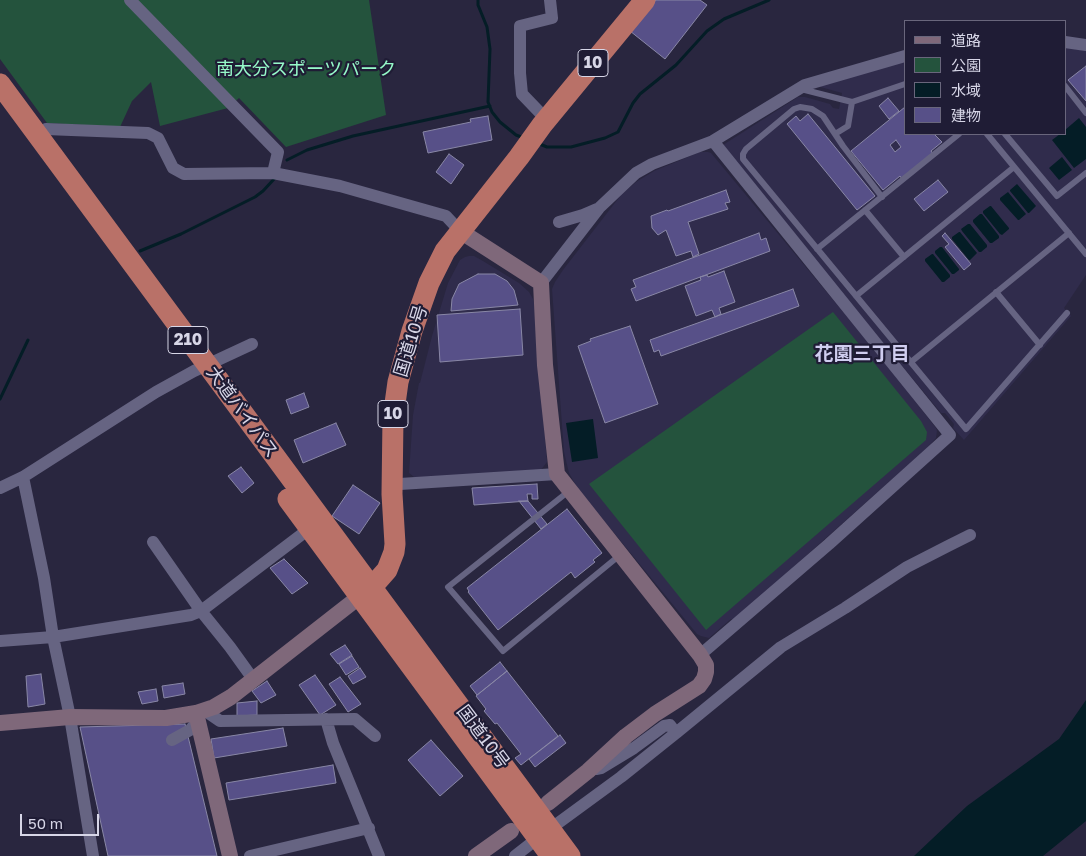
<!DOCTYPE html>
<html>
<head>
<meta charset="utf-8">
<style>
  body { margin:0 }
  #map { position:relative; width:1086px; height:856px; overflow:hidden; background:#29263f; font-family:"Golos Text","Noto Sans JP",sans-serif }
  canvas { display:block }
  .legend { position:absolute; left:904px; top:20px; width:162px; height:115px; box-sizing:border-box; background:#1f1c35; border:1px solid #69667c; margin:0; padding:6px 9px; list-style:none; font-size:15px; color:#d7d6e7 }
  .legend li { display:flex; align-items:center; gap:10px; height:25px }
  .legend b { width:25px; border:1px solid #69667c }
  .scale { position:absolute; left:20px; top:814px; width:79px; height:22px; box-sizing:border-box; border:2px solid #d7d6e7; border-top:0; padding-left:6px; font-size:15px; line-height:18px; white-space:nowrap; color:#d7d6e7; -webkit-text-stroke:4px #1f1c35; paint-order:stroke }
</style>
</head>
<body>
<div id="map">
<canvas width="1086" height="856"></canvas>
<ul class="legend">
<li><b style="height:6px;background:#7f687a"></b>道路</li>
<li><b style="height:14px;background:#24533d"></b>公園</li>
<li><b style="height:14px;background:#041d26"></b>水域</li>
<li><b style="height:14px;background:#575088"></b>建物</li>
</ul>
<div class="scale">50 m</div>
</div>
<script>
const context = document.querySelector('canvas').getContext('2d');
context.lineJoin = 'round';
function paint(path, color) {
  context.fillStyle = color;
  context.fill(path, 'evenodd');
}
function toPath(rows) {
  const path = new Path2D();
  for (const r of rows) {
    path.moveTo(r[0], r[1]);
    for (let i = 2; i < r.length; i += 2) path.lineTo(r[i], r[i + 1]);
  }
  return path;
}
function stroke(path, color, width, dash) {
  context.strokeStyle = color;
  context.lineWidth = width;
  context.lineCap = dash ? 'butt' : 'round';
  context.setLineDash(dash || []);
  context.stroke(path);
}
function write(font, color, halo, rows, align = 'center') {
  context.font = font + ' "Golos Text","Noto Sans JP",sans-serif';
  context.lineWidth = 4.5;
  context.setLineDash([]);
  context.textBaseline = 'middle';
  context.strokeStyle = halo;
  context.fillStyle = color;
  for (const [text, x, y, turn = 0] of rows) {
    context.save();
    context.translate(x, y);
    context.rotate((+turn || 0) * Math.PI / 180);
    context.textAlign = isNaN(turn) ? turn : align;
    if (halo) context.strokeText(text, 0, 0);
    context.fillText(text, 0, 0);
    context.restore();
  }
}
paint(toPath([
  [1065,47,1086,51,1086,275,1064,308,1071,316,964,440,953,428,954,424,945,413,941,413,759,192,723,145,798,97,805,97,830,104,833,108,839,109,842,93,817,86,905,60,905,134,1065,134],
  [700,152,708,152,711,153,884,361,936,428,937,431,936,438,927,448,734,620,731,619,709,638,701,636,697,634,578,489,569,473,564,452,552,289,555,282,563,270,621,195,636,182,654,171],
  [469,256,474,256,483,261,519,283,529,292,533,299,535,307,540,371,547,462,540,471,418,480,409,473,413,415,419,383,420,383,432,336,448,283,460,260,465,257]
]), '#302c4c');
paint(toPath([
  [0,0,369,0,386,115,286,147,239,98,228,108,160,126,151,82,132,101,120,127,47,123,0,59],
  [833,312,921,421,927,432,926,440,706,630,589,484]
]), '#24533d');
paint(toPath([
  [1079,118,1086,127,1086,159,1074,168,1052,140,1060,134,1065,134,1065,130],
  [1062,157,1072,170,1059,180,1049,168],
  [1017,184,1036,206,1029,213,1028,213,1010,191,1010,190],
  [1008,192,1026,214,1019,220,1018,220,1000,200,1000,198],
  [990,206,991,206,1009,228,1009,229,1002,235,1000,234,983,213,983,211],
  [980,214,982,214,999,236,999,238,992,243,990,243,973,222,973,220],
  [968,224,970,224,987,245,987,247,981,252,979,252,962,231,961,229],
  [959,232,960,232,977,253,970,260,969,260,952,239,952,237],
  [940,247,942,247,959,269,959,270,954,274,952,274,935,253,935,251],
  [932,254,933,254,950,275,950,277,944,282,942,282,925,261,925,259],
  [593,419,598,458,572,462,566,423],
  [1086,700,1086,821,1043,856,914,856,967,806,1059,739]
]), '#041d26');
stroke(toPath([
  [478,0,478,5,487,27,490,49,488,102,492,112,500,122,516,135,524,138],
  [537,143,547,147,571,147,605,138,618,132,633,103,640,94,676,65,707,31,724,19,769,0],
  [287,160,307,150,353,136,490,106],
  [140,251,181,234,255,197,263,191,275,178],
  [0,399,28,340]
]), '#041d26', 3);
const building = toPath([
  [656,0,700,0,707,5,665,59,630,31,656,0],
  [1086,66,1086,101,1068,80,1086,66],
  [888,98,899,111,889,119,879,106,888,98],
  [905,107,905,134,934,134,942,142,931,151,933,154,902,179,900,176,883,190,851,151,905,107],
  [896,140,901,147,895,152,890,145,896,140],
  [808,114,875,196,857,210,787,124,796,116,800,121,808,114],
  [488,116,492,140,428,153,423,132,471,122,470,119,488,116],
  [449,154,464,165,451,184,436,172,449,154],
  [938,180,948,192,924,211,914,199,938,180],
  [726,190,730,202,725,203,728,209,688,222,699,254,693,257,691,251,676,256,666,230,658,235,652,228,651,216,667,210,668,211,726,190],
  [759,233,761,240,766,238,770,251,636,301,631,289,636,287,633,280,759,233],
  [945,233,971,264,964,270,945,247,949,244,942,236,945,233],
  [724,271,735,302,719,308,721,314,715,317,712,310,696,316,685,286,701,280,700,277,707,275,708,277,724,271],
  [478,274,495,274,507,281,514,290,518,305,451,311,452,299,459,284,478,274],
  [793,289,799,306,661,356,659,350,654,352,650,340,793,289],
  [520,309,523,355,440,362,437,315,520,309],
  [630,326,658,404,605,423,578,346,591,341,590,339,630,326],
  [304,393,309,407,291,414,286,400,304,393],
  [336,423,346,445,303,463,294,440,336,423],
  [241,467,254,483,242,493,228,476,241,467],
  [537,484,538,499,532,499,532,494,527,494,528,501,474,505,472,488,537,484],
  [353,485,380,503,359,534,332,516,353,485],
  [519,501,528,501,547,524,541,529,519,501],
  [567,509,602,553,593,560,595,562,575,578,571,572,498,630,468,592,469,591,467,588,567,509],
  [284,559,308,583,292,594,270,568,284,559],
  [345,645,352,655,338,664,330,654,345,645],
  [352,656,359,667,346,675,339,664,352,656],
  [500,662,507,671,477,695,470,686,500,662],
  [360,668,366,677,353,684,348,676,360,668],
  [507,671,558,736,521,765,515,758,521,754,497,723,495,724,484,711,486,709,476,696,507,671],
  [41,674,45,704,28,707,26,676,41,674],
  [315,675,336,705,320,715,299,685,315,675],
  [340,677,361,704,348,712,329,684,340,677],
  [267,681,276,695,261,703,252,691,267,681],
  [183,683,185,694,164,698,162,686,183,683],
  [156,689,158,701,142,704,138,692,156,689],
  [257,701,257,715,237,716,237,703,257,701],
  [185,724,217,856,108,856,80,727,185,724],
  [283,728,287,746,214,758,211,739,283,728],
  [560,735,566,743,535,767,529,759,560,735],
  [431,740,463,776,440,796,408,760,431,740],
  [333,765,336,783,229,800,226,783,333,765]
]);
paint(building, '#575088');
stroke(building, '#8987a6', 1);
stroke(toPath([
  [1065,86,1086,113],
  [801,89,852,102,905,84],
  [835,134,848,126,852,102],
  [987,134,1086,254],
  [1005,134,1057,196,1086,173],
  [882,197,843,146,823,116,812,109,800,107,794,109,746,149,743,154,743,159,966,429,1067,313],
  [865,210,904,257],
  [817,249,959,134],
  [996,292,1040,345],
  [856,296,1014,167],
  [911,362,1069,233],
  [569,491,448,587,503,651,620,555]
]), '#666482', 6);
stroke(toPath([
  [130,0,278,152,273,173],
  [1065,42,1086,45],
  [546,119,522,94,520,73,520,26,552,18,550,0],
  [38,135,46,129,148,133,158,138,173,168,184,174,273,173,340,186,446,216,460,231],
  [559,222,583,215,597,209],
  [541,283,599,208,636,173,652,164,713,141,805,85,905,56],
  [23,477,44,578,53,637,70,717,93,856],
  [400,484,557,474],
  [0,488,23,477,156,392,194,371,252,344],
  [153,542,201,611,230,647,253,679],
  [0,641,53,637,191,615,201,611,301,535,309,528],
  [700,655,829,544,950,435,713,141],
  [204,710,220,721,355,719,375,736],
  [326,719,333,743,379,856],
  [676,733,781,647,845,608,907,567,948,546,970,535],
  [172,740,190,730,198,721],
  [550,829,621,777,676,733,670,725,664,726,634,748,601,768,596,769],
  [250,856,369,828],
  [515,856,538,838]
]), '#666482', 12);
stroke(toPath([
  [460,231,541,283,545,365,557,474,700,655,706,665,706,672,704,679,699,686,655,714,626,736,588,771,548,803],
  [196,713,230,856],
  [0,723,70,717,166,718,196,713,214,707,231,697,359,597],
  [476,856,511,831]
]), '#7f687a', 16);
stroke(toPath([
  [0,84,570,856],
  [288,499,551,856],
  [361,596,372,587,387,570,394,552,395,544,392,494,393,418,398,382,412,331,429,283,445,251,519,157,542,125,645,0]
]), '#b97168', 21);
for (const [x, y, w] of [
  [593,63,30],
  [188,340,40],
  [393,414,30]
]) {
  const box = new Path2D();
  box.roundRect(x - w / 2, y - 13.5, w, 27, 4);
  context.fillStyle = '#1f1c35';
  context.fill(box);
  stroke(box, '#d7d6e7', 1);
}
write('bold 16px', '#d7d6e7', null, [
  ["10",593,63],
  ["210",188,340],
  ["10",393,414]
]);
write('18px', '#96fac9', '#1f1c35', [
  ["南大分スポーツパーク",306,69]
]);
write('18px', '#d7d6e7', '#1f1c35', [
  ["国道10号",411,341,-73],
  ["大道バイパス",242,412,54],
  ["国道10号",483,737,53]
]);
write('bold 19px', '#d0cef0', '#1f1c35', [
  ["花園三丁目",862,354]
]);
</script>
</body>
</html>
